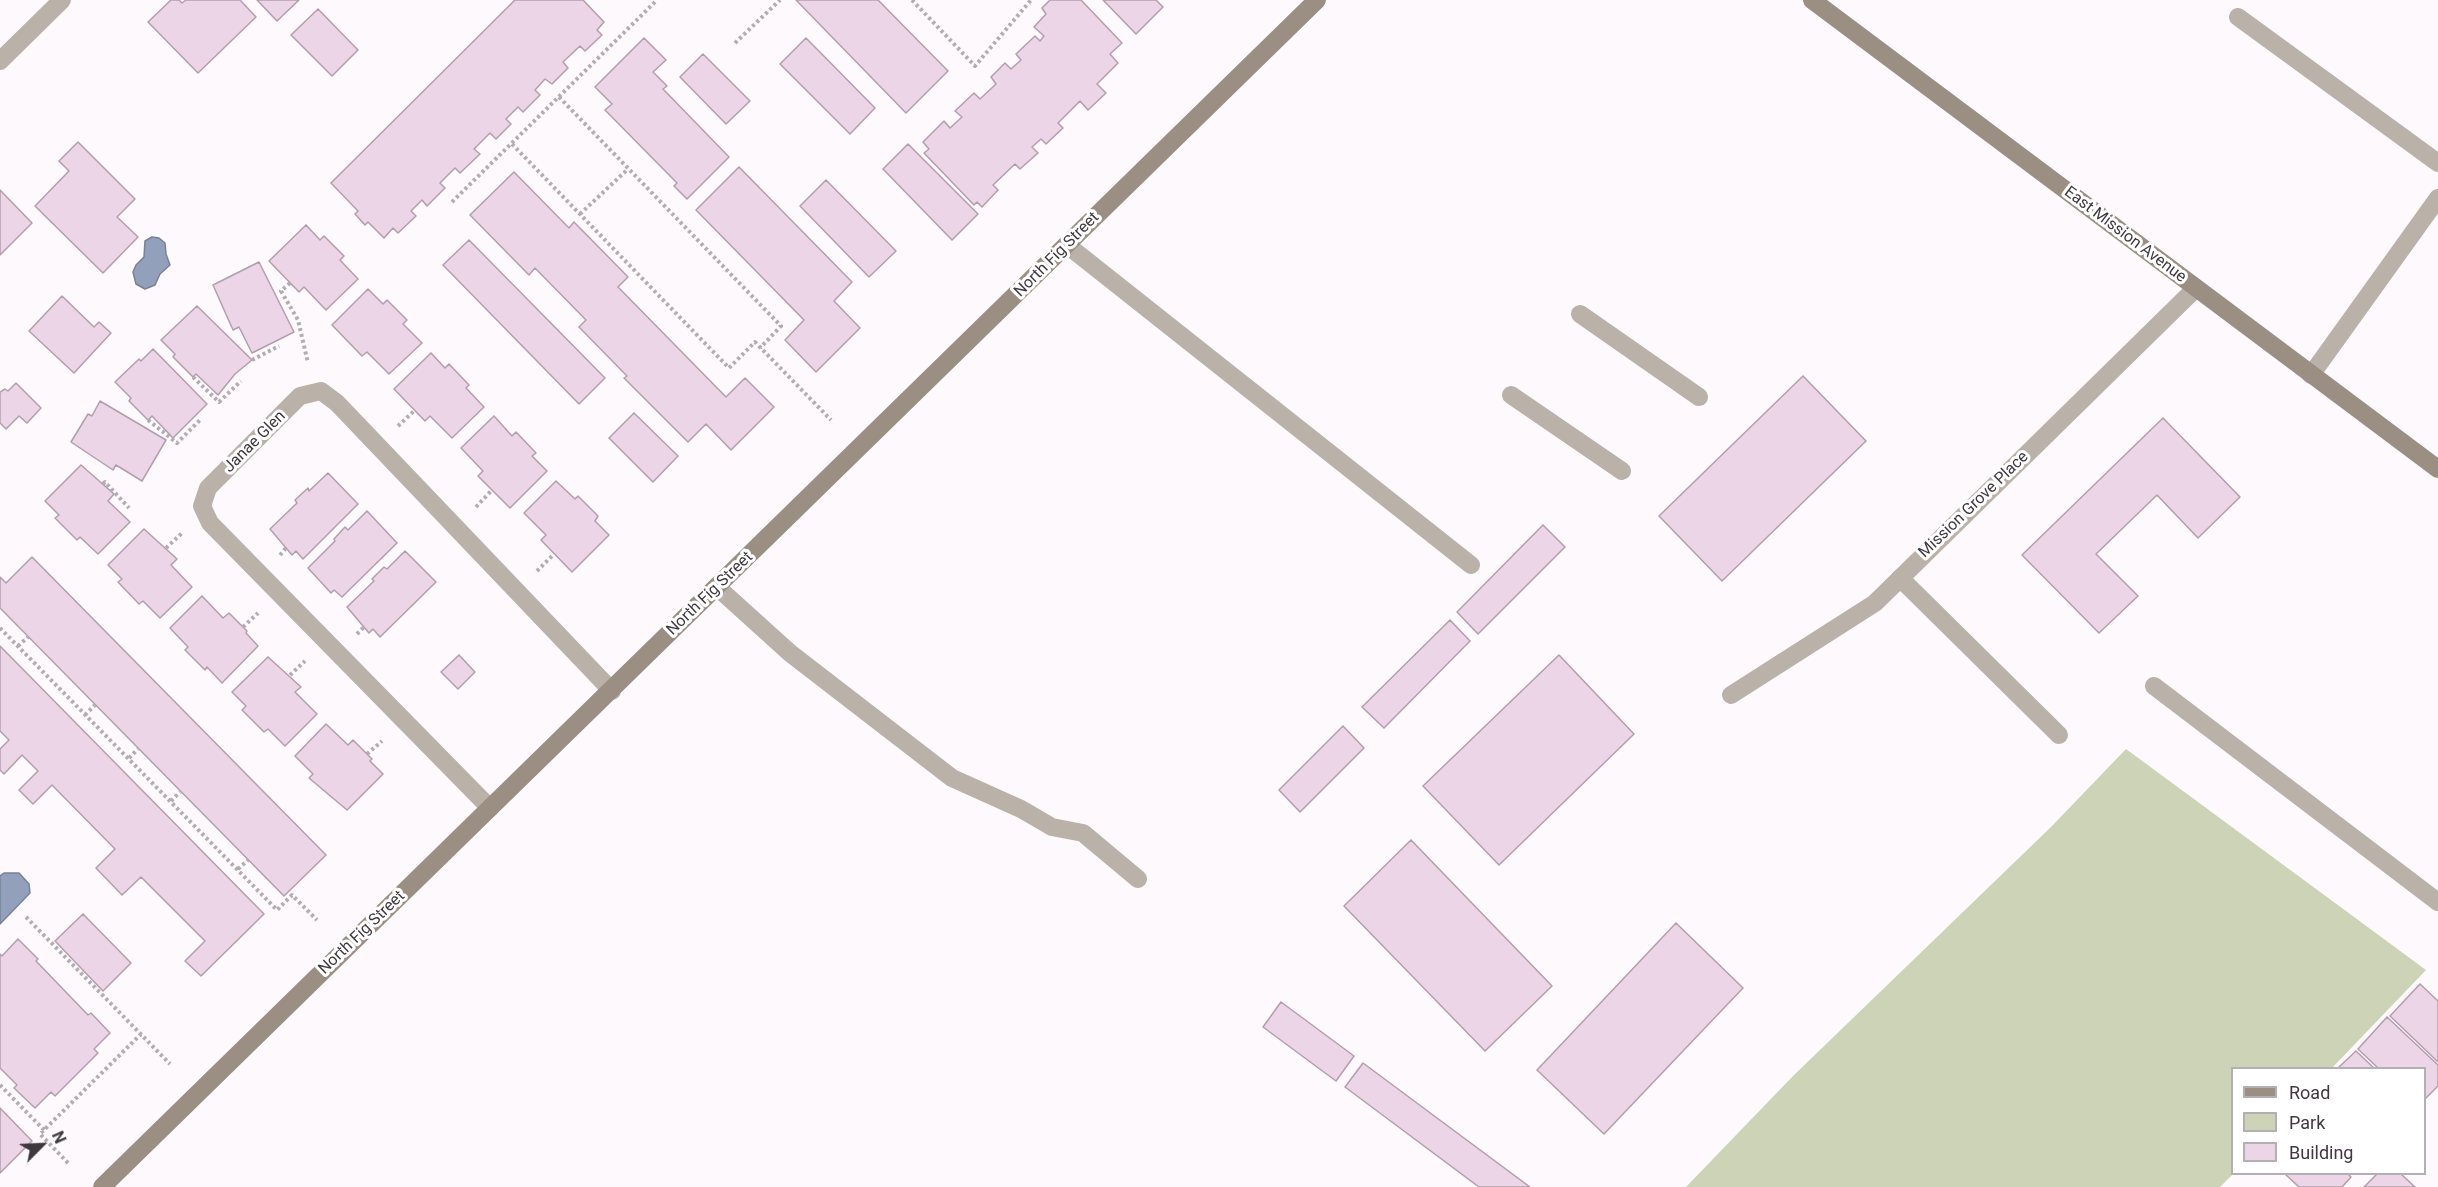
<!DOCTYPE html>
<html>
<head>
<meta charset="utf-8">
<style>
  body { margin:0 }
  #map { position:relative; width:2438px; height:1187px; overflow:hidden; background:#fdf9fd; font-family:Roboto,sans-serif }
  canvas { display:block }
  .legend { position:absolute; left:2231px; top:1067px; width:195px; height:108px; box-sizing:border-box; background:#fff; border:2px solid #b3afb2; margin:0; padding:8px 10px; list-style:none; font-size:18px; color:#40383f }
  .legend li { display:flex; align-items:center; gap:12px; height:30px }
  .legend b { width:30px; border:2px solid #b3afb2 }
  .north { position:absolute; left:12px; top:1115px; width:60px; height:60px; -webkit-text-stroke:4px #fff; paint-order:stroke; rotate:66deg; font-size:16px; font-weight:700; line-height:24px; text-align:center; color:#40383f }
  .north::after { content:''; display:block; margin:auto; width:21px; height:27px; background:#40383f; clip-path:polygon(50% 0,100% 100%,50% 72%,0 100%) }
</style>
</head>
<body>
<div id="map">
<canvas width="2438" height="1187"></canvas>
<ul class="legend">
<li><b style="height:8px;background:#9a8f82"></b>Road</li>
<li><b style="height:16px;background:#ccd3b7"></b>Park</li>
<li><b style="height:16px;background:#ecd5e6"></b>Building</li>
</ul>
<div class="north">N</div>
</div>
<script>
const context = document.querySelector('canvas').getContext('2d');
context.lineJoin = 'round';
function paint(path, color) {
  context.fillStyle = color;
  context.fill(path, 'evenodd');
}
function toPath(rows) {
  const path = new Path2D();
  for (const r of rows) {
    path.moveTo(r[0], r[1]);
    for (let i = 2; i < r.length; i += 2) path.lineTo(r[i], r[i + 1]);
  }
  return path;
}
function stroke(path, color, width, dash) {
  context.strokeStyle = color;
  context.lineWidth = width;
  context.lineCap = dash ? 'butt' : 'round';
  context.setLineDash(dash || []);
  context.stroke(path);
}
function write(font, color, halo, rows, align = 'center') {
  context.font = font + ' Roboto,sans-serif';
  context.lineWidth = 6;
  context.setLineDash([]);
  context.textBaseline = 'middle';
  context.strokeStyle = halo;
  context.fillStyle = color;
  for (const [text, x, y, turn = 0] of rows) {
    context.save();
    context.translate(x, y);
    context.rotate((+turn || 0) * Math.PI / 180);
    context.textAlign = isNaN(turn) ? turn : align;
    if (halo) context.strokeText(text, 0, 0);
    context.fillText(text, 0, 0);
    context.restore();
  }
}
paint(toPath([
  [2126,749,2426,970,2332,1068,2232,1068,2233,1174,2220,1187,1686,1187,1793,1076,2051,827]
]), '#ccd3b7');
const water = toPath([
  [152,237,159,238,165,243,166,254,170,265,160,274,155,285,145,289,136,284,133,272,136,265,144,257,145,241,152,237],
  [4,873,19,873,29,884,30,893,0,924,0,876,4,873]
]);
paint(water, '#93a0bc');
stroke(water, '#7a8196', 1.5);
const building = toPath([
  [171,0,179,0,182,3,186,0,240,0,256,17,198,73,148,22,171,0],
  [257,0,299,0,277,21,257,0],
  [515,0,583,0,604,22,597,30,602,35,585,51,580,46,563,62,568,68,552,84,545,79,535,90,540,95,523,112,518,107,506,119,511,124,496,139,490,133,474,149,480,154,460,173,455,168,440,183,445,188,427,206,422,200,411,211,416,216,398,233,393,228,384,238,368,222,365,225,355,214,358,211,331,183,515,0],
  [796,0,878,0,948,71,906,113,796,0],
  [1050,0,1081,0,1122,43,1110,54,1118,63,1097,84,1106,93,1088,110,1080,101,1058,123,1063,128,1046,144,1041,139,1032,147,1038,153,1020,169,1015,164,993,185,998,190,982,207,977,202,974,205,924,153,929,149,923,142,944,121,950,128,962,117,955,111,974,93,980,99,996,84,991,77,1005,63,1011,69,1021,60,1016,54,1035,36,1040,41,1044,36,1034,27,1046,14,1042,8,1050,0],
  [1103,0,1156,0,1163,7,1136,34,1103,0],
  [318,9,358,50,332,76,291,35,318,9],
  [644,38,666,60,653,72,667,86,663,89,729,157,687,199,674,186,677,183,605,110,612,104,595,87,644,38],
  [806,38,875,108,850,134,780,64,806,38],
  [703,54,750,101,726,124,680,77,703,54],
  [78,142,135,199,117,217,138,237,103,273,35,206,69,171,59,161,78,142],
  [908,144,978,214,952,240,883,169,908,144],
  [739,167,852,282,834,301,860,328,816,372,785,340,804,320,696,210,739,167],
  [514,172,569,228,574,222,628,277,618,287,726,397,745,378,774,407,731,450,706,424,688,442,624,378,627,376,579,327,586,320,535,268,529,275,470,215,514,172],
  [826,180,896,251,869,277,800,206,826,180],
  [0,190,32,223,0,255,0,190],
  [306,225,320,240,324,236,344,256,340,260,358,279,326,310,304,287,299,292,269,261,306,225],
  [469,240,605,378,579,404,443,265,469,240],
  [259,262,294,332,252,353,239,327,233,330,213,285,259,262],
  [368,289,383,304,387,300,407,320,403,324,422,343,389,374,367,352,362,356,332,325,368,289],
  [62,296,94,327,99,322,111,333,74,373,29,331,62,296],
  [197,306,252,360,235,374,218,395,196,374,193,377,173,357,175,354,161,340,197,306],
  [153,349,207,404,173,438,152,416,148,420,129,401,131,398,115,382,139,359,141,361,153,349],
  [431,353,445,368,449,364,469,385,466,388,484,407,452,438,430,416,425,421,394,389,431,353],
  [1803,376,1866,441,1722,581,1659,516,1803,376],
  [16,383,41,408,27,423,19,416,6,429,0,423,0,392,5,389,8,391,16,383],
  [100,401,166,440,142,481,116,465,113,470,71,442,88,414,92,416,100,401],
  [634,413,678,456,653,482,609,438,634,413],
  [494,416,512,436,516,432,536,453,532,456,547,471,510,508,478,476,483,471,461,448,494,416],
  [2163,418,2240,497,2198,538,2157,495,2096,554,2138,596,2099,633,2022,555,2163,418],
  [81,465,114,494,108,501,130,522,98,554,80,537,77,540,55,518,59,515,45,501,81,465],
  [328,473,358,504,303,559,296,551,292,555,270,529,297,503,295,500,308,488,309,491,328,473],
  [556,481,575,499,578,496,598,516,595,521,609,535,572,572,541,540,546,535,524,513,556,481],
  [367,511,397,543,342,597,334,590,331,593,308,568,335,541,334,539,345,527,348,530,367,511],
  [1543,525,1565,547,1478,634,1457,612,1543,525],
  [144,529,177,559,171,565,192,587,160,618,143,601,139,604,118,582,122,579,108,565,144,529],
  [405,551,436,582,380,637,373,629,369,633,347,607,374,581,372,579,384,567,387,569,405,551],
  [32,557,326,855,284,896,0,608,0,577,6,583,32,557],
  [202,596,223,618,229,613,247,631,246,633,258,646,222,683,207,667,205,670,185,650,188,647,170,628,202,596],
  [1450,620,1470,641,1384,728,1362,707,1450,620],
  [0,646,264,914,201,976,185,961,205,941,141,877,122,895,96,868,115,849,52,785,33,804,19,790,38,771,22,755,4,774,0,770,0,749,9,740,0,731,0,646],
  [459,655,475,672,458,689,441,672,459,655],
  [1559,655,1634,734,1499,865,1423,786,1559,655],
  [268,657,301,687,295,692,317,714,285,746,268,729,264,732,242,710,246,706,232,692,268,657],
  [326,724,348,745,353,740,372,759,370,761,383,774,347,810,309,778,313,774,295,756,326,724],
  [1343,726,1364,748,1300,812,1279,790,1343,726],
  [1411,840,1552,986,1485,1051,1344,906,1411,840],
  [83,914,131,963,103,991,55,941,83,914],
  [1676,923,1743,988,1604,1134,1537,1070,1676,923],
  [18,939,38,959,36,961,88,1015,91,1013,110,1033,94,1049,98,1053,55,1096,51,1092,35,1108,14,1088,17,1085,0,1068,0,954,2,956,18,939],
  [2420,984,2438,1001,2438,1062,2390,1016,2420,984],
  [1281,1002,1354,1056,1336,1081,1263,1027,1281,1002],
  [2387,1017,2438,1065,2438,1086,2424,1100,2424,1068,2378,1068,2358,1049,2387,1017],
  [2356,1051,2374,1068,2338,1068,2356,1051],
  [1363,1063,1530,1187,1479,1187,1345,1087,1363,1063],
  [0,1108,32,1141,0,1173,0,1108],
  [2285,1174,2348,1174,2351,1177,2342,1187,2299,1187,2285,1174],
  [2377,1174,2401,1174,2415,1187,2364,1187,2377,1174]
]);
paint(building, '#ecd5e6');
stroke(building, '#b39eae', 1.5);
stroke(toPath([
  [912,0,975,66,1031,0],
  [735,43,780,0],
  [559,97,781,326,760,348],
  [512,144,729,368,755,342,831,420],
  [452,202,657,0],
  [580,214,628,169],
  [290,283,281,291,298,320,308,363],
  [252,360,279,346],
  [193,377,219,402,241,381],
  [148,420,177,443,200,420],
  [398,426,415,410],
  [103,484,105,482,129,508],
  [476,507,492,490],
  [166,548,182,533],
  [280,555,286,548],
  [537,571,554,554],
  [243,627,258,613],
  [0,628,277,910,292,895,317,920],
  [357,634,364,627],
  [18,646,28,637],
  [290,675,305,661],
  [85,715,95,705],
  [367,754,382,741],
  [129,758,138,749],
  [171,801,180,792],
  [238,869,248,860],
  [26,917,170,1064],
  [0,1085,44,1130],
  [68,1163,40,1134,141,1034]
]), '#b2adb2', 4, [3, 3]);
stroke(toPath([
  [2238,17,2438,163],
  [1067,245,1471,565],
  [1580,314,1699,397],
  [2311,375,2438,198],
  [1511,395,1622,471],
  [1900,578,2059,735],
  [717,587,790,653,952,778,1021,809,1052,827,1083,833,1138,879],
  [2154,686,2438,902]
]), '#bab2a9', 18);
stroke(toPath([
  [0,61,62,0],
  [1731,695,1875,603,2196,288],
  [490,808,210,523,202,506,208,488,300,396,321,391,337,403,612,691]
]), '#bab2a9', 18);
stroke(toPath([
  [1812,0,2438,469],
  [102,1187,1317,0]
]), '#9a8f82', 18);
write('16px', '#40383f', '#fff', [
  ["East Mission Avenue",2125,235,37],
  ["North Fig Street",1057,255,-45],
  ["Janae Glen",255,442,-45],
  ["Mission Grove Place",1974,505,-44],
  ["North Fig Street",710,594,-44],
  ["North Fig Street",362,933,-44]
]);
</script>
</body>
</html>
